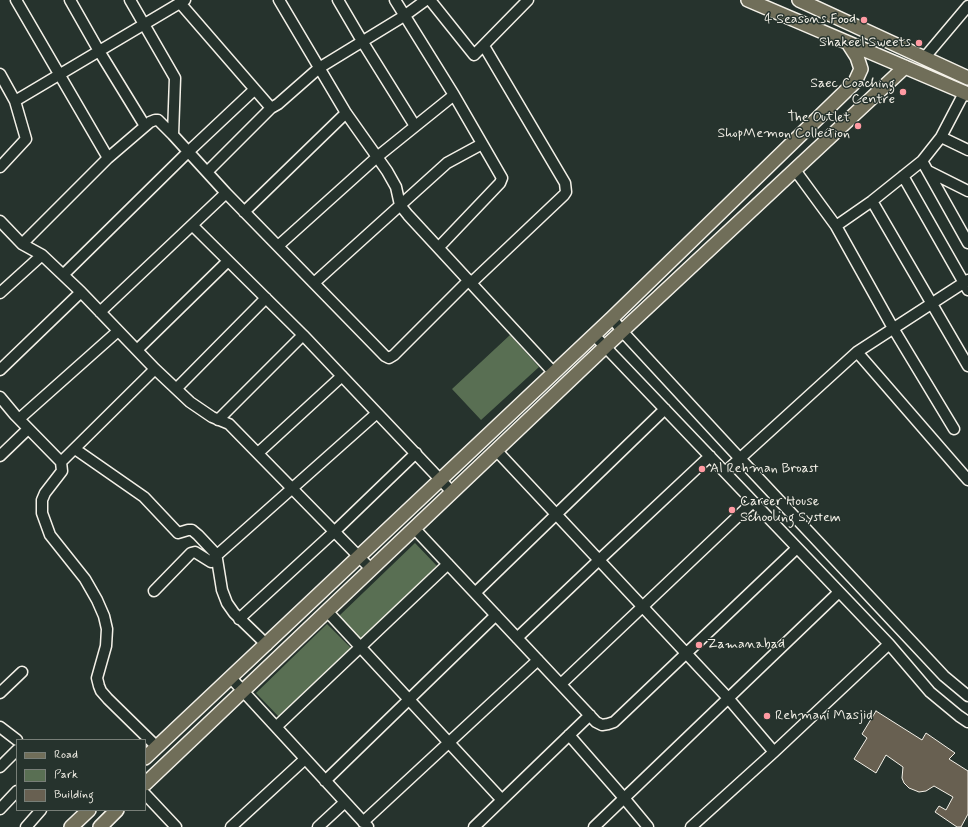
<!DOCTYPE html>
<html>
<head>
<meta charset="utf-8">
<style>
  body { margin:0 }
  #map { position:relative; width:968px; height:827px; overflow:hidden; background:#26332d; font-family:Mynerve,sans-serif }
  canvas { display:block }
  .legend { position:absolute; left:16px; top:739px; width:130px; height:72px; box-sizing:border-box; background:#26332d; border:1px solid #787f78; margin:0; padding:5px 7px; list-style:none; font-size:12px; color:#f4f1e8 }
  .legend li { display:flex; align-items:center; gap:8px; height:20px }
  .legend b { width:20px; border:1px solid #787f78 }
</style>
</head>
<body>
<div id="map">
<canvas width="968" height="827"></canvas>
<ul class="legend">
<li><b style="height:5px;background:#706e59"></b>Road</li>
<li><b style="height:11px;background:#596f53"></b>Park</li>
<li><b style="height:11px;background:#686051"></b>Building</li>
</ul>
</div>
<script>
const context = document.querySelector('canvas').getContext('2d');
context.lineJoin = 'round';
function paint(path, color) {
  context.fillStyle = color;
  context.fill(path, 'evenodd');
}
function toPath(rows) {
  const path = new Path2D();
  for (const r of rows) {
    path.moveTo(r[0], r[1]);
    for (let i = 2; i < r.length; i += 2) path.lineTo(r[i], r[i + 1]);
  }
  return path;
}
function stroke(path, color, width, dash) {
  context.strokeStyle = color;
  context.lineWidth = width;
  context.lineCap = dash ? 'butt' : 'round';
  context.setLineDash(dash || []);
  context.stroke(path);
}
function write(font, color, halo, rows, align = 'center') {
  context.font = font + ' Mynerve,sans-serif';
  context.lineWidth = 3;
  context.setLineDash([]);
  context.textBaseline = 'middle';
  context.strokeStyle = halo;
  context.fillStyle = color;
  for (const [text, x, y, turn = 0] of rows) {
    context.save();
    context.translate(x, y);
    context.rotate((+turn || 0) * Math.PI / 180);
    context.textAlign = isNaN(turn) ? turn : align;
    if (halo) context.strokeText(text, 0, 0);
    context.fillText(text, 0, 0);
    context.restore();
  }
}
paint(toPath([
  [510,335,539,367,481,420,452,389],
  [415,543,437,566,361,639,339,616],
  [327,624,351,648,280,718,256,693]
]), '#596f53');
const building = toPath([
  [876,711,922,740,926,733,955,753,949,759,968,771,968,814,961,827,957,827,935,812,939,806,946,810,953,797,934,786,926,791,919,792,909,788,904,783,902,778,903,767,886,755,876,773,854,759,867,738,862,734,876,711]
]);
paint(building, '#686051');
stroke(building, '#f4f1e8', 1);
const minor = toPath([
  [16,0,108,158],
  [70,0,99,51,145,126],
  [130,0,175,78,173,135,226,193,385,356,389,358,394,355,469,280],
  [279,0,346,113,387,171,396,187,400,205,408,215,554,373],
  [338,0,362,41,415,126],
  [395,0,454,95,502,178,500,183,439,247],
  [430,0,474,55,528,0],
  [180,3,271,108,278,104,319,68,404,16,426,0],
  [925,57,968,6],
  [0,74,15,101,26,139,0,167],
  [15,101,185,0],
  [941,137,968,150],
  [922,161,968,243],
  [795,170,836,226,893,328,954,429],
  [928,171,968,191],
  [207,172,271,108],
  [903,176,968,290],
  [872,201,968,366],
  [244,212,346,113],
  [0,221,22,244,42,255,81,292,155,369,190,402,212,417,229,424,371,569],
  [192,225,303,335,452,492],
  [836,226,872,201,922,161,941,137,964,93],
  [22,244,108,158,150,122,155,120,158,120,173,135],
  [278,246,377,157,454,95],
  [63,275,188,152,254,90],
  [314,283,447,163,482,144],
  [471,283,564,195,566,192,565,183,484,46],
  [0,293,42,255],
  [100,312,226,193],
  [612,318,622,331,732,450,944,676,968,696],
  [594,335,889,644,930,692,959,716,968,722],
  [137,350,228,261],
  [857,352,968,480],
  [0,370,81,292],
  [176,389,266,298],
  [0,397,15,415,61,462,62,471,45,493,42,500,42,513,50,535,85,579,97,600,104,616,107,629,106,646,97,678,99,686,101,691,108,699,157,747],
  [19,419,118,331],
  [218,420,303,335],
  [75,449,144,497,178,533,188,530,192,530,198,535,214,552,217,559,222,590,227,603,234,613,267,645],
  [496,450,728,698,774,752],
  [258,453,342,376],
  [0,456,28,429],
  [61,462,155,369],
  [725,472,857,352,968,280],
  [414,528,596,722,602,725,608,724,614,722,797,548],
  [216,556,377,413],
  [154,591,191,553,195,552,211,562,217,559],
  [475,593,665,409],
  [327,611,502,800],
  [239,619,335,531,416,453],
  [517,638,599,560,710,456],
  [231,678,368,827],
  [561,684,753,502],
  [0,693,22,672],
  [0,727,17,740],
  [276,727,448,564],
  [569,735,624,798,648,827],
  [0,767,17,750],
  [325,781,496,615],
  [145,794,176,827],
  [0,809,17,791],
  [363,822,538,660],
  [26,827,41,810],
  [231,827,305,759],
  [318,827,345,802],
  [474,827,590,715],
  [594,827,839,592],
  [691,827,774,752,889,644]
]);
const major = toPath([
  [748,0,968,94],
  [799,0,968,78],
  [145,758,612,318,855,82,861,69,857,57,848,43],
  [145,784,605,347,905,67],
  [71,827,89,810],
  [100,827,117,810]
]);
stroke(minor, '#f4f1e8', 13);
stroke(major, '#f4f1e8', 16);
stroke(minor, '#26332d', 10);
stroke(major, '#706e59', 13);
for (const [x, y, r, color] of [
  [864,20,4,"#ff9aa2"],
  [919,43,4,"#ff9aa2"],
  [903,92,4,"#ff9aa2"],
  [858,126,4,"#ff9aa2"],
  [702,469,4,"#ff9aa2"],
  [732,510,4,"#ff9aa2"],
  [699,645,4,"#ff9aa2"],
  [767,716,4,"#ff9aa2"]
]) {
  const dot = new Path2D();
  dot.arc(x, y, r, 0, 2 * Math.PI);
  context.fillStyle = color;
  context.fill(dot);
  stroke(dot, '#26332d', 1.5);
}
write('14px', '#f4f1e8', '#26332d', [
  ["4 Seasons Food",856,20],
  ["Shakeel Sweets",911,43],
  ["Saec Coaching",895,84],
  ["Centre",895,100],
  ["The Outlet",850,118],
  ["ShopMemon Collection",850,134],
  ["Al Rehman Broast",710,469,"left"],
  ["Career House",740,502,"left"],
  ["Schooling System",740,518,"left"],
  ["Zamanabad",707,645,"left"],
  ["Rehmani Masjid",775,716,"left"]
], 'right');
</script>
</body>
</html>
